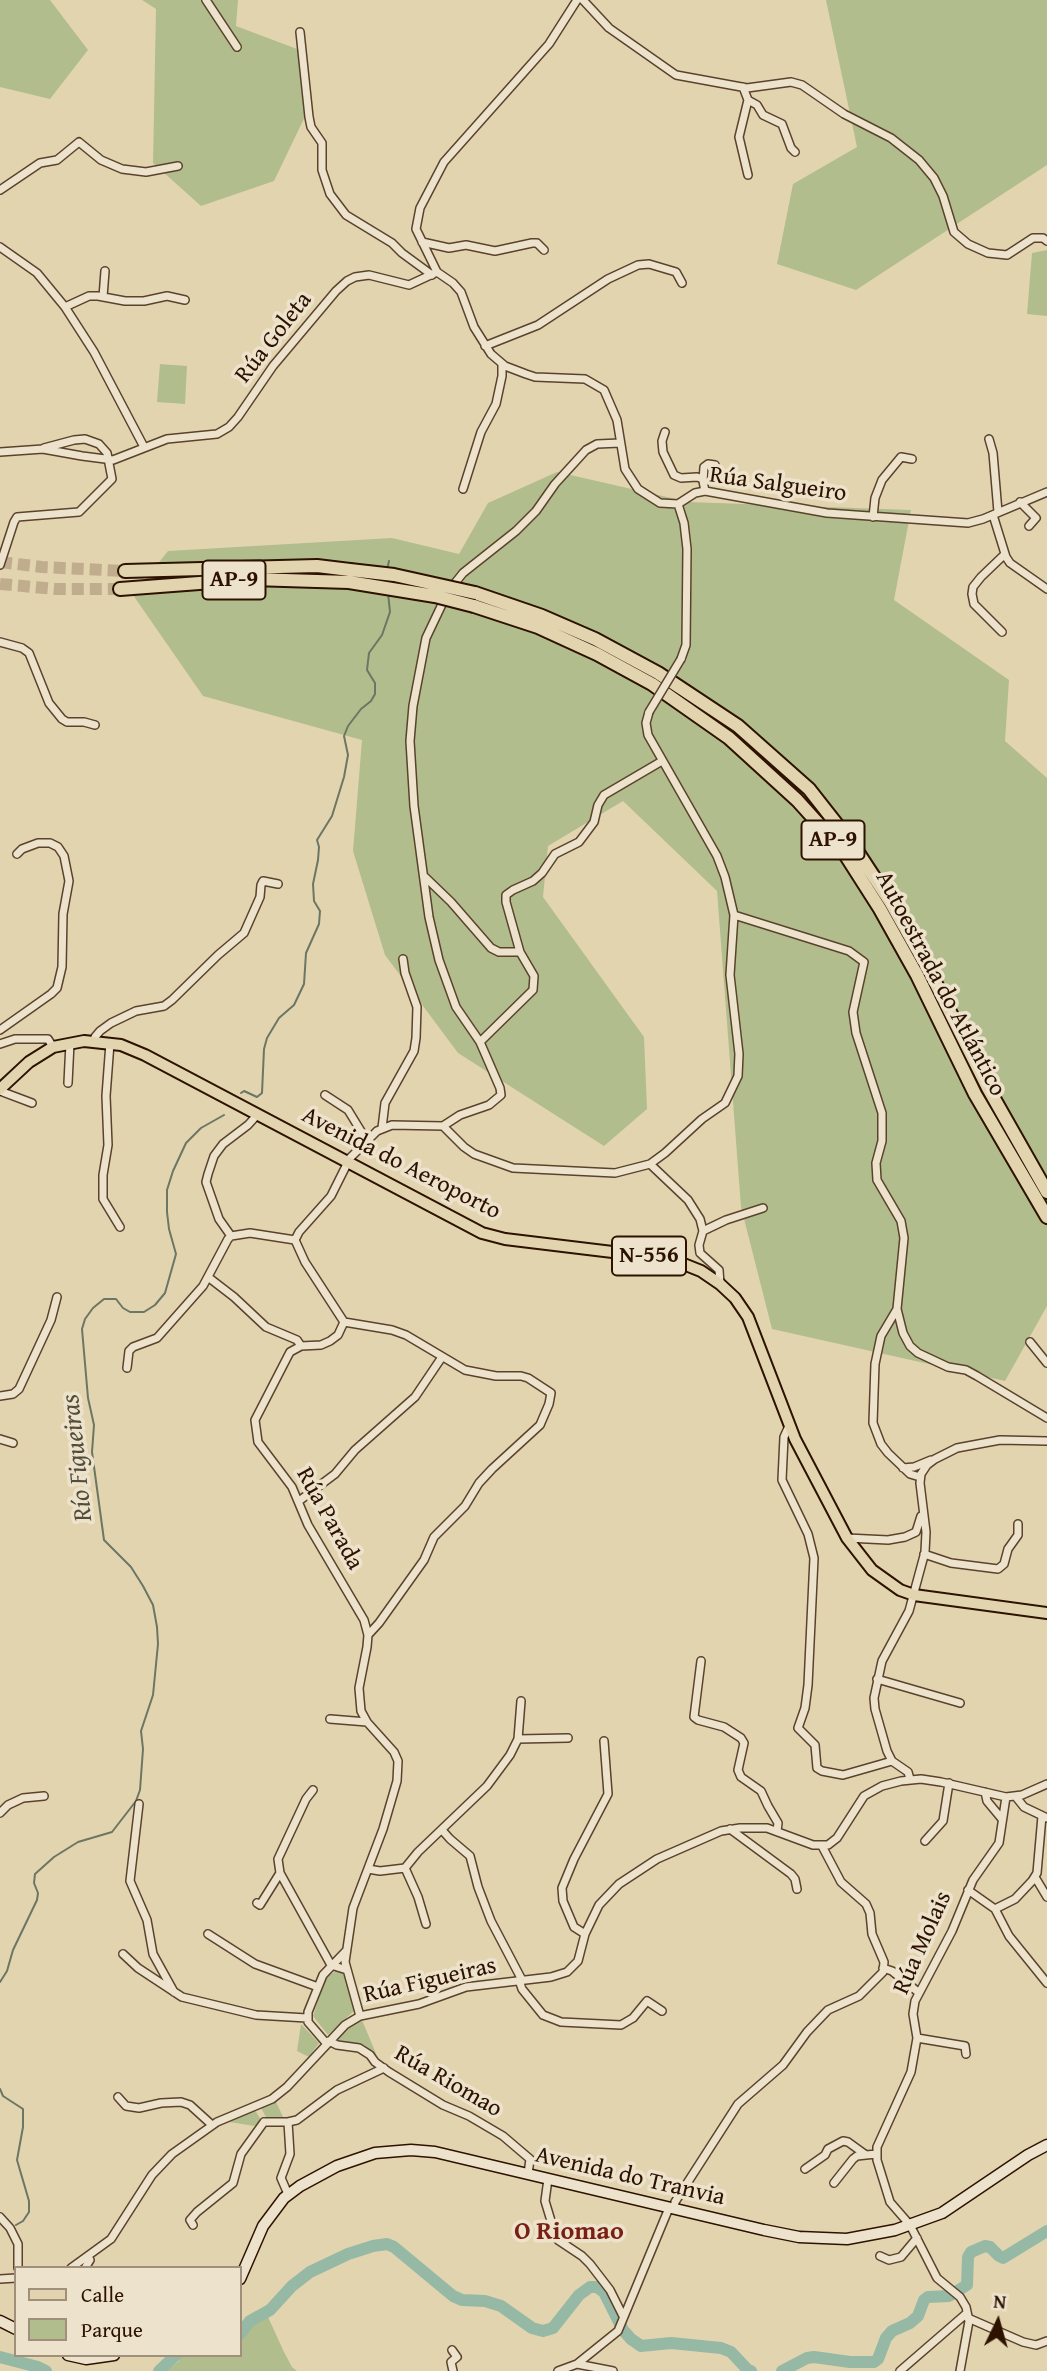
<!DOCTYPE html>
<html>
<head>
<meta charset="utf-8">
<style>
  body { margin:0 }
  #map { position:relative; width:1047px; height:2371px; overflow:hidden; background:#e3d4b0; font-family:"Gentium Book Plus",serif }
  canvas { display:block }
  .legend { position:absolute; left:14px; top:2266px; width:228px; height:91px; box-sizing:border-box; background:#ede3cc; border:2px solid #a08f7a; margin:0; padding:9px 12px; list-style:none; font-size:21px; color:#2d1200 }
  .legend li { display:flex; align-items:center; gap:14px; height:35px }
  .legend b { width:35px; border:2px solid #a08f7a }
  .north { position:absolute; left:963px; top:2287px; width:70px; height:70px; -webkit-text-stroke:5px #ede3cc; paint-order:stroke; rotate:5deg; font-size:19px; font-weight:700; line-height:28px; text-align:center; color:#2d1200 }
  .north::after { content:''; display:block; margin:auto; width:24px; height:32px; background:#2d1200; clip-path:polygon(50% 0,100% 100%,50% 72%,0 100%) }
</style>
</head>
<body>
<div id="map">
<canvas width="1047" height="2371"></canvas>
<ul class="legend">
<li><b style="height:9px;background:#e3d4b0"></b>Calle</li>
<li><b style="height:19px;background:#b2bd8d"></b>Parque</li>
</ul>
<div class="north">N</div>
</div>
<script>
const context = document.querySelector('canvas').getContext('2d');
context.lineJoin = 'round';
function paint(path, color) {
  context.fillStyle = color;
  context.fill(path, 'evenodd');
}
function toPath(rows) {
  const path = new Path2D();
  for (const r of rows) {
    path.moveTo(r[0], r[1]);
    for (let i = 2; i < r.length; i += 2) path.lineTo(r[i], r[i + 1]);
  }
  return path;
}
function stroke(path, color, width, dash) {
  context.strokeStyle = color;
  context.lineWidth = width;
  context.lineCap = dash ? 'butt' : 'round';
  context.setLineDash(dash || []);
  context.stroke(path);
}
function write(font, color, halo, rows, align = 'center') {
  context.font = font + ' "Gentium Book Plus",serif';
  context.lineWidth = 7;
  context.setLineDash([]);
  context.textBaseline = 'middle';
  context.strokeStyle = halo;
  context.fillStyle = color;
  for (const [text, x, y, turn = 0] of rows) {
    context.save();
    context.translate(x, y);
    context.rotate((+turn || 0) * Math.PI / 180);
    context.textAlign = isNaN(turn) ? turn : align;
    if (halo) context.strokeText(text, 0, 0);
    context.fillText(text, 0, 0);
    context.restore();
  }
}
paint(toPath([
  [0,0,50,0,88,50,50,99,0,87],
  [142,0,238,0,236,26,305,52,311,104,274,181,201,206,153,163,156,9],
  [826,0,1047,0,1047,165,856,290,777,264,793,184,857,147],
  [1047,250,1047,316,1027,314,1032,253],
  [160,364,187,366,185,404,157,402],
  [557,472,689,502,911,510,894,600,1009,680,1005,741,1047,778,1047,1306,1005,1381,772,1329,741,1207,717,891,623,801,548,846,543,897,644,1037,647,1109,604,1146,458,1053,385,955,353,851,362,740,203,696,133,595,168,551,392,538,459,554,488,503],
  [336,1971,345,1974,355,2010,328,2035,313,2016,326,1977],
  [362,2020,377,2056,364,2045,335,2040,349,2026],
  [301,2024,319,2043,309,2057,297,2051],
  [276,2102,284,2119,266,2117,261,2108],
  [255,2110,261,2120,255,2126,229,2122],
  [268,2317,284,2352,292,2367,297,2371,167,2371,179,2361,181,2355,240,2355,240,2339,244,2337,257,2321]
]), '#b2bd8d');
stroke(toPath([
  [387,570,389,561],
  [241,1093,244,1091,257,1097,262,1093,264,1049,267,1038,279,1018,294,1005,304,984,306,953,319,924,320,911,314,901,313,884,318,860,319,847,317,840,332,816,344,777,348,755,344,736,348,726,361,709,371,701,375,694,375,683,367,670,369,653,382,635,390,612,388,593],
  [0,1982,7,1971,13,1950,37,1900,38,1893,34,1883,35,1874,54,1857,78,1842,112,1832,136,1801,140,1790,143,1749,141,1731,153,1695,158,1644,157,1627,153,1605,143,1586,131,1567,104,1540,92,1452,94,1425,88,1398,82,1329,85,1319,93,1308,104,1299,116,1299,123,1308,130,1312,144,1312,155,1305,165,1293,176,1254,169,1229,167,1212,167,1190,173,1171,186,1143,201,1128,224,1115],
  [0,2089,3,2096,23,2109,23,2127,17,2160,29,2201,29,2212,23,2221,16,2225]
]), '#6c7664', 2);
stroke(toPath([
  [240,2334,250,2321,270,2310,292,2286,310,2272,348,2254,373,2246,387,2244,394,2247,453,2296,462,2300,485,2301,501,2306,532,2328,543,2331,553,2328,579,2295,590,2287,597,2287,604,2292,623,2330,631,2339,641,2346,671,2343,721,2348,731,2352,747,2369,751,2371],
  [0,2357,38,2367,46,2371],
  [159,2371,176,2355],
  [782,2371,807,2358,814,2357,850,2362,874,2362,878,2359,886,2338,892,2331,910,2323,918,2316,924,2300,928,2297,949,2296,967,2285,968,2257,971,2252,985,2246,990,2247,999,2256,1003,2258,1047,2231]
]), '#96b9a6', 12);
stroke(toPath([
  [0,562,42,567,125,571],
  [0,584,56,589,120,589]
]), '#bfad8d', 12, [12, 6]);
const minor = toPath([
  [206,0,237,47],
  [577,0,549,44,444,162,420,208,416,229,437,272,453,283,461,292,474,327,491,354,505,366,526,374,535,377,585,379,604,390,617,420,625,469,638,489,660,503,678,504,695,493,705,491,827,513,968,523,983,519,1047,492],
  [583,0,609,28,676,75,747,88,791,82,802,85,844,114,891,138,919,160,934,178,943,196,954,232,968,244,988,253,1007,255,1033,238,1043,238,1047,241],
  [300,32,309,117,311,127,322,143,322,170,330,194,346,215,392,243,402,253,432,275],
  [743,87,748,100,739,137,748,175],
  [748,100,757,105,763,115,782,124,791,148,795,152],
  [0,190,40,163,57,160,79,142,101,160,122,169,146,172,178,166],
  [422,242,449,248,466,245,495,251,532,243,537,243,544,250],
  [0,247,37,273,65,307,94,352,144,447],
  [103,297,105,271],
  [65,307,89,296,98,296,125,301,144,301,167,296,185,300],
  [485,346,538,325,608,279,638,265,649,264,676,272,682,283],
  [665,432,662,441,663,452,674,475,681,478,697,477,703,479],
  [989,439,993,453,998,512],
  [0,452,43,449,82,456,113,460,167,439,217,434,229,427,238,417,273,366,336,291,347,281,355,277,369,275,409,285,437,272],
  [463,489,481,432,496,404,502,376,502,364],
  [705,491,703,481,704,467,708,464,715,465],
  [1020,502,1036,518,1029,526],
  [678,504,684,523,687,549,686,645,681,659],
  [993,515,1006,557,1010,563,1047,589],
  [873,517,875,498,882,480,901,457,912,459],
  [0,565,14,522,17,517,79,512,112,479,107,453,99,444,85,439,74,440,44,448],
  [451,588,463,573,516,531,536,511,555,484,586,450,597,444,620,443],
  [445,598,426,638,413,706,410,741,414,806,429,917,439,960,456,1007,480,1042],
  [1002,632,974,604,972,594,973,587,981,577,1005,554],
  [0,642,22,648,29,653,49,703,62,719,67,722,84,722,95,725],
  [424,876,451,902,491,948,499,952,520,952],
  [734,915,849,951,864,962,853,1012,856,1033,882,1113,882,1141,876,1163,877,1180,901,1221,904,1238,897,1309,881,1336,875,1364,873,1423,881,1444,888,1453,910,1474,920,1477],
  [0,1030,51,994,57,988,62,967,63,914,69,881,64,856,58,847,50,843,38,843,22,849,17,854],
  [94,1041,95,1037,100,1031,111,1023,136,1011,164,1006,172,1000,218,955,244,933,260,897,261,885,263,881,278,884],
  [110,1043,106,1096,108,1145,103,1175,103,1199,120,1227],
  [0,1044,15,1039,48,1039,53,1047],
  [68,1083,70,1043],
  [0,1091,32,1103],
  [325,1095,348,1110,367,1141],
  [443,1126,460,1115,489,1105,501,1095,500,1088,480,1042,533,990,534,976,520,952,506,902,506,895,513,890,533,881,542,873,555,854,579,842,594,822,598,805,604,795,662,761],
  [382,1128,385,1103,414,1051,416,1038,417,1007,405,973,403,959],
  [650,1164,688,1200,700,1219,703,1231,699,1245,700,1253,719,1270,720,1284],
  [703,1231,726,1220,763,1208],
  [231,1236,219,1219,206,1182,208,1174,214,1156,223,1144,248,1125,258,1114],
  [208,1277,234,1297,266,1327,297,1340,301,1346],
  [897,1309,903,1333,910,1346,918,1353,948,1367,966,1370,977,1376,1047,1418],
  [344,1322,392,1330,406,1335,465,1370,496,1376,521,1376,528,1378,551,1393,549,1404,540,1425,492,1469,479,1483,465,1506,434,1537,424,1560,379,1623,368,1635],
  [1030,1342,1047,1363],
  [127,1368,129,1351,133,1347,157,1338,203,1286,228,1239,231,1236,250,1233,295,1240],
  [0,1396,13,1394,19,1389,51,1320,57,1297],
  [789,1426,784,1437,782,1480,808,1534,814,1558,808,1685,805,1708,798,1728,815,1745,817,1768,822,1771,843,1775,892,1761],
  [0,1439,13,1443],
  [903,1468,914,1467,931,1460],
  [299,1501,335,1474,355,1450,415,1397,442,1357],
  [847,1538,888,1540,905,1537,916,1532,921,1516],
  [924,1554,951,1563,998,1569,1004,1564,1008,1549,1018,1535,1018,1524],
  [701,1661,694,1717,698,1720,724,1727,741,1738,744,1743,738,1770,741,1777,761,1791,768,1806,778,1823,777,1831],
  [877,1679,960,1703],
  [330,1719,367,1722],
  [518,1739,568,1738],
  [910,1779,908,1772,892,1761,887,1751,875,1709,874,1698,882,1661,909,1611,925,1552,926,1532,920,1483,921,1474,927,1465,935,1459,957,1448,1000,1440,1047,1441],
  [313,1790,306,1799,278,1859,280,1873,331,1965,347,1970],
  [985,1792,987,1801,1002,1819],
  [1016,1797,1024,1807,1047,1818],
  [139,1804,130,1881,147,1920,153,1954,174,1992],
  [0,1813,8,1805,23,1798,44,1796],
  [730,1829,791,1874,795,1879,797,1889],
  [442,1830,450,1839,470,1856,478,1887,491,1921,522,1980],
  [925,1841,943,1821,949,1783],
  [405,1868,418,1897,426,1924],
  [368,1869,380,1871,405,1868,418,1852,487,1786,510,1755,518,1739,521,1701],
  [1035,1877,1047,1897],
  [968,1890,995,1909,1009,1936,1047,1983],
  [257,1903,260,1905,280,1873],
  [995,1909,1015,1899,1032,1881,1037,1873,1042,1816],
  [208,1934,255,1964,318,1987],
  [585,1934,574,1927,563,1901,562,1888,574,1859,608,1794,604,1741],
  [123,1954,138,1968,182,1997,256,2015,307,2018],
  [883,1968,892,1971,918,1992],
  [519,1980,522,1989,543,2015,561,2022,621,2025,633,2018,647,2001,662,2011],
  [360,2016,345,1962,353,1908,383,1829,397,1781,398,1761,394,1752,367,1722,361,1711,359,1688,367,1647,368,1635,364,1620,308,1525,292,1487,258,1442,255,1420,290,1352,301,1346,321,1345,330,1341,338,1335,344,1322,305,1262,295,1240,299,1232,331,1196,350,1158,377,1131,392,1125,443,1126,464,1147,474,1154,513,1168,615,1173,650,1164,665,1153,702,1119,725,1103,738,1076,739,1054,730,975,734,915,725,877,717,856,648,735,646,723,649,712],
  [917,2038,965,2046,966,2054],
  [329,2041,337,2045,359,2048,370,2055,375,2062,389,2072,443,2105,469,2116,503,2136,530,2159,528,2174],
  [327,2044,308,2022,308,2012,323,1975,346,1951],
  [118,2097,126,2106,139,2108,161,2103,181,2102,190,2105,212,2125],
  [264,2122,288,2122,297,2120,337,2090,384,2068],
  [288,2122,290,2154,281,2178,288,2194],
  [805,2169,825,2155,828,2149,843,2141,848,2142,866,2155,877,2154],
  [548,2179,545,2201,555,2234,558,2240,582,2256,590,2264,610,2290,623,2316],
  [834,2183,853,2159,857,2156,866,2155],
  [674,2209,675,2202,738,2104,783,2065,807,2032,828,2010,859,1996,883,1972,884,1962,872,1934,870,1913,866,1904,841,1882,822,1846],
  [0,2217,10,2228,18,2244,18,2268],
  [193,2225,190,2220,197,2212,233,2183,241,2154,264,2122],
  [880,2256,889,2260,901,2257,917,2238],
  [71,2268,111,2239,152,2175,172,2154,217,2122,272,2099,287,2087,345,2025,360,2016,419,2004,466,1987,551,1977,567,1972,578,1961,585,1934,599,1905,619,1884,657,1859,721,1831,740,1828,767,1828,813,1845,828,1845,837,1838,864,1796,882,1786,901,1781,921,1779,941,1782,1006,1797,1022,1795,1047,1784],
  [85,2268,90,2260,88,2257],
  [0,2279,16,2278],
  [968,2318,1023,2342,1036,2345,1047,2341],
  [452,2350,457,2357,451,2362,453,2371],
  [577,2364,613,2371],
  [558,2371,577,2364,618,2331,669,2208],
  [900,2371,967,2313],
  [960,2371,969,2321,966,2307,960,2297,937,2278,910,2225,890,2202,877,2160,877,2147,911,2072,917,2038,913,2014,915,2001,952,1931,973,1880,999,1843,1006,1797]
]);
const secondary = toPath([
  [240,2279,263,2226,284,2198,300,2186,337,2166,375,2153,411,2150,435,2152,764,2230,799,2237,847,2239,895,2230,942,2213,1028,2155,1047,2145],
  [0,2321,16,2329],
  [68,2355,86,2359,114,2355]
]);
const primary = toPath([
  [0,1089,29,1062,53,1047,84,1041,121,1045,145,1055,482,1233,505,1239,662,1258,681,1263,701,1271,720,1284,735,1298,748,1317,795,1439,847,1538,872,1570,900,1590,914,1595,1047,1613]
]);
const motorway = toPath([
  [125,571,317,566,350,570],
  [120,589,252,579,349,582],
  [475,593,542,616,595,639,658,673,738,726,809,789,853,845,891,903,930,972,988,1088,1047,1192],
  [474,606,538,627,597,654,652,684,729,738,797,800,843,851,880,909,917,975,975,1094,1047,1217]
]);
stroke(minor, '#5a422c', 10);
stroke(secondary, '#2d1200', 13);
stroke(primary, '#2d1200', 14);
stroke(motorway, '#2d1200', 16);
stroke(minor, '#ede3cc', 7);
stroke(secondary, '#ede3cc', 10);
stroke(primary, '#e3d4b0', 10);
stroke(motorway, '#e3d4b0', 12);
const minorBridge = toPath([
  [649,712,681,659]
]);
const motorwayBridge = toPath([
  [350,570,394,575,475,593],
  [349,582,435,596,474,606]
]);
stroke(minorBridge, '#5a422c', 10, []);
stroke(motorwayBridge, '#2d1200', 16, []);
stroke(minorBridge, '#ede3cc', 7);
stroke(motorwayBridge, '#e3d4b0', 12);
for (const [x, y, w] of [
  [234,580,63],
  [833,840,63],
  [649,1256,74]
]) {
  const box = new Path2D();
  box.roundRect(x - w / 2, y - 19.5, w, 39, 5);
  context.fillStyle = '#ede3cc';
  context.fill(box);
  stroke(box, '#2d1200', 2);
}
write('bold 23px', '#2d1200', null, [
  ["AP-9",234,580],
  ["AP-9",833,840],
  ["N-556",649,1256]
]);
write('24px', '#2d1200', '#ede3cc', [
  ["Rúa Goleta",274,338,-52],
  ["Rúa Salgueiro",778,485,8],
  ["Autoestrada do Atlántico",940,984,62],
  ["Avenida do Aeroporto",401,1164,27],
  ["Rúa Parada",329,1519,61],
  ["Rúa Molais",923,1943,-66],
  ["Rúa Figueiras",430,1981,-13],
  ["Rúa Riomao",448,2082,30],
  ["Avenida do Tranvia",630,2177,13]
]);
write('italic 26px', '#524c3a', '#ede3cc', [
  ["Río Figueiras",78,1458,-96]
]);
write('bold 26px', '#7a1f14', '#ede3cc', [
  ["O Riomao",569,2232]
]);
</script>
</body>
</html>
